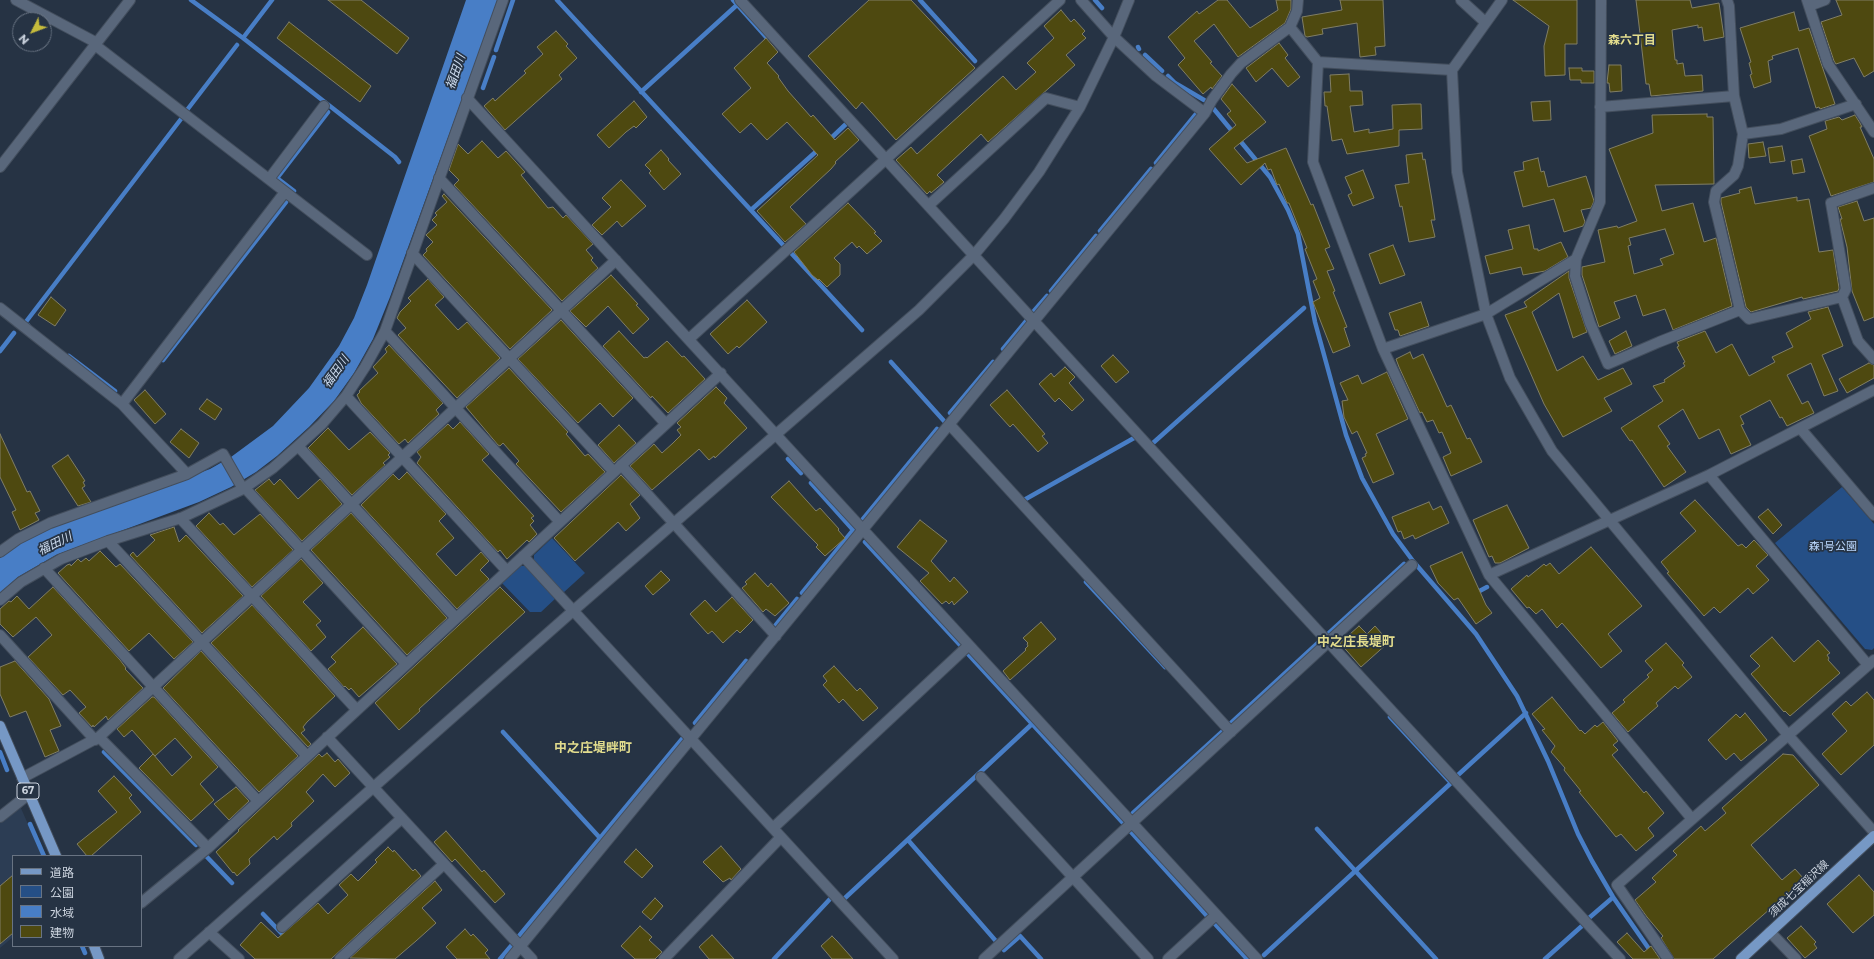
<!DOCTYPE html>
<html>
<head>
<meta charset="utf-8">
<style>
  body { margin:0 }
  #map { position:relative; width:1874px; height:959px; overflow:hidden; background:#263344; font-family:Montserrat,"Noto Sans JP",sans-serif }
  canvas { display:block }
  .legend { position:absolute; left:12px; top:855px; width:130px; height:92px; box-sizing:border-box; background:#263344; border:1px solid #687382; margin:0; padding:5px 7px; list-style:none; font-size:12px; color:#ccd4df }
  .legend li { display:flex; align-items:center; gap:8px; height:20px }
  .legend b { width:20px; border:1px solid #687382 }
  .north { position:absolute; left:12px; top:12px; width:40px; height:40px; box-sizing:border-box; background:#263344; border:1px solid #687382; border-radius:50%; rotate:228deg; font-size:11px; font-weight:700; line-height:16px; text-align:center; color:#ccd4df }
  .north::after { content:''; display:block; margin:auto; width:14px; height:18px; background:#c6bc3c; clip-path:polygon(50% 0,100% 100%,50% 72%,0 100%) }
</style>
</head>
<body>
<div id="map">
<canvas width="1874" height="959"></canvas>
<ul class="legend">
<li><b style="height:5px;background:#7698c5"></b>道路</li>
<li><b style="height:11px;background:#254f86"></b>公園</li>
<li><b style="height:11px;background:#487ec6"></b>水域</li>
<li><b style="height:11px;background:#4e4910"></b>建物</li>
</ul>
<div class="north">N</div>
</div>
<script>
const context = document.querySelector('canvas').getContext('2d');
context.lineJoin = 'round';
function paint(path, color) {
  context.fillStyle = color;
  context.fill(path, 'evenodd');
}
function toPath(rows) {
  const path = new Path2D();
  for (const r of rows) {
    path.moveTo(r[0], r[1]);
    for (let i = 2; i < r.length; i += 2) path.lineTo(r[i], r[i + 1]);
  }
  return path;
}
function stroke(path, color, width, dash) {
  context.strokeStyle = color;
  context.lineWidth = width;
  context.lineCap = dash ? 'butt' : 'round';
  context.setLineDash(dash || []);
  context.stroke(path);
}
function write(font, color, halo, rows, align = 'center') {
  context.font = font + ' Montserrat,"Noto Sans JP",sans-serif';
  context.lineWidth = 3.5;
  context.setLineDash([]);
  context.textBaseline = 'middle';
  context.strokeStyle = halo;
  context.fillStyle = color;
  for (const [text, x, y, turn = 0] of rows) {
    context.save();
    context.translate(x, y);
    context.rotate((+turn || 0) * Math.PI / 180);
    context.textAlign = isNaN(turn) ? turn : align;
    if (halo) context.strokeText(text, 0, 0);
    context.fillText(text, 0, 0);
    context.restore();
  }
}
paint(toPath([
  [20,806,42,856,13,856,13,937,0,948,0,822]
]), '#2c3d54');
paint(toPath([
  [1842,487,1874,524,1874,648,1872,650,1865,649,1775,543],
  [552,538,585,573,563,593,534,562,534,555],
  [521,566,526,566,556,598,541,612,530,612,502,583]
]), '#254f86');
paint(toPath([
  [466,0,498,0,390,297,373,339,354,373,334,401,309,427,277,456,256,472,231,487,199,502,56,555,18,577,0,593,0,558,21,543,52,527,210,469,231,457,273,426,309,388,339,346,354,318,367,285]
]), '#487ec6');
stroke(toPath([
  [191,0,243,38,395,157,399,162],
  [557,0,784,246],
  [733,0,766,37],
  [920,0,975,61],
  [1095,0,1102,8],
  [243,38,272,0],
  [1138,47,1139,49],
  [496,50,513,0],
  [1145,55,1162,71],
  [1168,76,1175,83,1204,100],
  [483,88,494,57],
  [641,92,738,4],
  [1213,108,1270,177,1288,210,1298,234,1315,322,1346,435,1362,478,1393,534,1413,561,1476,634,1517,696,1548,761,1578,834,1592,861,1613,897,1656,959],
  [187,110,237,45],
  [828,141,846,124],
  [1156,163,1196,114],
  [294,191,277,178,328,112],
  [751,210,820,148],
  [1100,231,1151,169],
  [792,254,862,330],
  [1051,291,1096,236],
  [1033,312,1047,296],
  [28,325,25,323,181,119],
  [1003,349,1027,320],
  [0,351,14,333],
  [69,356,115,391],
  [163,360,286,202],
  [891,362,944,421],
  [950,413,993,362],
  [1153,443,1304,308],
  [788,459,801,473],
  [811,483,854,531],
  [1024,500,1134,438],
  [863,519,937,429],
  [865,542,960,645],
  [1086,582,1165,667],
  [802,593,854,529],
  [1474,594,1487,587],
  [775,626,797,599],
  [1329,633,1404,564],
  [968,654,1123,823],
  [1390,717,1451,783],
  [695,723,746,661],
  [1231,723,1320,641],
  [503,732,600,838],
  [0,752,7,770],
  [104,752,196,845],
  [1458,775,1526,713],
  [1133,813,1224,730],
  [30,824,44,856],
  [1317,829,1436,959],
  [1131,832,1207,916],
  [908,840,995,940],
  [207,857,232,883],
  [845,898,1032,724],
  [263,914,286,938],
  [1589,918,1611,899],
  [1215,924,1247,959],
  [519,936,682,739],
  [82,946,85,953],
  [1004,950,1020,936,1041,959],
  [1264,955,1451,783],
  [500,959,511,946],
  [774,959,830,899],
  [1545,959,1583,925]
]), '#487ec6', 4.5);
const building = toPath([
  [328,0,361,0,409,38,397,54,328,0],
  [869,0,911,0,975,68,896,140,862,102,856,109,808,56,869,0],
  [1218,0,1227,0,1250,28,1278,10,1276,0,1291,0,1291,9,1285,23,1238,57,1214,24,1194,41,1212,62,1210,63,1222,76,1212,89,1211,87,1203,94,1178,65,1185,58,1168,37,1197,11,1199,14,1218,0],
  [1340,0,1383,0,1385,46,1375,47,1376,55,1360,57,1357,23,1322,29,1323,34,1307,37,1305,36,1302,17,1342,10,1340,0],
  [1513,0,1577,0,1577,44,1565,44,1565,75,1545,76,1544,46,1549,26,1513,0],
  [1636,0,1690,0,1692,8,1719,3,1724,37,1704,41,1702,27,1698,28,1698,25,1672,30,1675,60,1677,60,1677,64,1683,63,1685,76,1702,75,1703,91,1651,96,1649,84,1646,84,1636,0],
  [1836,0,1874,0,1874,71,1864,77,1854,58,1836,64,1834,61,1821,22,1842,15,1836,0],
  [1061,10,1071,22,1074,19,1085,31,1082,34,1086,38,1066,55,1075,65,988,142,981,134,937,175,944,182,931,193,930,191,927,194,896,160,911,147,917,154,1003,76,1016,90,1036,72,1027,63,1054,38,1044,26,1061,10],
  [1794,12,1799,31,1809,28,1835,104,1820,109,1819,107,1816,108,1798,48,1772,56,1773,59,1768,61,1771,82,1754,88,1750,75,1752,74,1749,63,1751,62,1740,28,1794,12],
  [289,22,371,86,360,102,277,38,289,22],
  [556,31,568,44,566,46,577,58,559,75,562,79,505,130,484,106,493,98,495,101,526,73,524,71,543,54,537,47,556,31],
  [766,38,778,52,767,63,779,76,778,77,788,91,811,117,813,115,835,140,848,128,859,140,835,162,836,163,831,169,790,207,806,224,785,242,757,211,818,155,787,122,767,140,751,123,740,133,722,114,751,88,734,68,766,38],
  [1279,43,1288,55,1285,58,1300,77,1288,87,1272,68,1256,82,1246,68,1279,43],
  [1609,65,1621,65,1622,91,1610,92,1609,83,1607,83,1609,65],
  [1569,68,1582,68,1582,71,1594,71,1594,83,1581,83,1581,80,1570,80,1569,68],
  [1349,74,1350,91,1362,91,1363,105,1350,106,1354,132,1369,129,1369,133,1393,129,1392,105,1412,104,1421,104,1422,129,1399,130,1399,146,1347,154,1342,139,1332,141,1327,106,1325,106,1324,92,1331,92,1330,75,1349,74],
  [1232,84,1266,122,1234,148,1247,163,1286,148,1311,205,1313,204,1330,247,1325,249,1334,269,1327,271,1335,291,1333,292,1347,327,1344,328,1350,346,1333,353,1313,302,1320,298,1313,281,1317,279,1305,249,1307,248,1289,203,1287,203,1279,184,1277,185,1271,169,1268,170,1265,163,1241,185,1209,149,1236,125,1227,114,1231,111,1221,99,1232,84],
  [634,101,647,117,636,128,634,126,626,132,609,148,597,135,634,101],
  [1550,101,1551,120,1533,121,1531,102,1550,101],
  [1707,114,1707,117,1713,117,1714,184,1655,185,1662,211,1693,203,1704,242,1716,238,1732,306,1673,330,1665,309,1643,316,1636,295,1614,302,1620,318,1599,327,1582,275,1582,267,1605,262,1598,230,1617,226,1618,228,1637,221,1609,149,1653,133,1652,115,1707,114],
  [1665,229,1674,254,1660,259,1663,265,1634,274,1628,246,1631,245,1629,238,1665,229],
  [1855,115,1860,123,1862,127,1860,127,1874,159,1874,182,1831,196,1809,136,1827,129,1825,121,1839,117,1842,120,1855,115],
  [482,141,498,158,506,151,525,172,521,175,548,208,553,207,563,218,566,215,593,244,586,250,593,258,591,260,598,268,562,301,454,185,459,180,449,170,458,144,468,154,482,141],
  [1763,142,1766,156,1749,158,1748,144,1763,142],
  [1782,146,1785,161,1770,163,1768,148,1782,146],
  [661,150,669,159,668,160,681,174,664,190,649,173,651,171,645,165,661,150],
  [1422,153,1423,160,1425,159,1432,200,1435,220,1431,220,1435,237,1409,242,1402,206,1400,207,1395,185,1409,183,1406,155,1422,153],
  [1538,158,1541,172,1544,171,1548,187,1586,176,1594,201,1591,208,1581,210,1585,222,1583,226,1564,232,1554,199,1523,207,1514,172,1524,170,1523,162,1538,158],
  [1802,159,1805,172,1793,174,1791,161,1802,159],
  [1363,170,1374,198,1353,206,1348,195,1352,193,1345,177,1363,170],
  [621,180,646,206,622,227,617,221,602,235,592,225,611,207,602,198,621,180],
  [1751,187,1755,204,1797,197,1797,201,1809,199,1819,252,1833,250,1839,288,1838,291,1803,299,1802,297,1751,312,1746,307,1721,202,1721,198,1740,193,1739,190,1751,187],
  [444,194,552,310,510,349,423,255,427,251,426,249,433,242,426,235,437,225,432,220,437,215,435,213,447,202,442,196,444,194],
  [1857,201,1864,221,1874,218,1874,317,1864,321,1852,291,1847,247,1840,219,1842,219,1838,207,1857,201],
  [848,203,876,232,874,233,882,241,867,254,859,246,857,248,852,242,834,258,840,264,840,275,827,287,819,279,818,280,812,275,794,252,848,203],
  [1529,225,1534,249,1538,249,1538,251,1561,242,1568,257,1545,271,1523,275,1521,267,1490,274,1485,256,1513,249,1508,230,1529,225],
  [1393,245,1405,275,1380,284,1369,254,1393,245],
  [1569,271,1569,278,1587,332,1573,338,1559,293,1532,312,1557,371,1583,356,1598,380,1623,368,1632,384,1604,398,1612,411,1563,437,1544,404,1505,315,1527,307,1524,302,1569,271],
  [611,275,638,304,636,305,649,319,633,334,608,306,586,327,570,311,611,275],
  [428,279,444,297,435,305,458,330,467,322,500,358,457,398,398,335,406,328,397,318,400,312,411,301,408,298,428,279],
  [51,297,66,310,55,326,38,315,51,297],
  [747,300,767,322,739,348,737,346,728,354,710,334,747,300],
  [1421,302,1429,326,1400,336,1398,330,1395,330,1389,313,1421,302],
  [1828,307,1843,346,1822,355,1838,391,1824,396,1811,363,1787,375,1802,404,1808,401,1814,413,1787,426,1782,417,1780,418,1770,400,1740,416,1744,424,1741,425,1751,445,1731,454,1719,429,1699,439,1683,409,1658,426,1670,444,1667,446,1686,472,1664,487,1632,440,1630,441,1621,428,1663,401,1653,386,1665,382,1664,380,1685,366,1683,363,1685,362,1677,347,1679,346,1677,342,1705,331,1716,353,1732,344,1749,376,1775,362,1772,357,1793,347,1786,333,1811,319,1808,312,1828,307],
  [561,320,633,398,613,417,600,403,578,423,518,359,561,320],
  [619,331,644,358,646,357,647,358,667,341,682,357,684,356,705,379,668,413,652,396,651,398,603,346,619,331],
  [1626,331,1632,346,1615,354,1609,341,1626,331],
  [389,345,443,403,436,410,439,414,408,443,405,439,399,444,361,403,357,395,360,392,359,391,378,373,373,367,387,352,385,349,389,345],
  [1410,352,1413,359,1423,354,1447,407,1451,405,1467,439,1470,438,1482,462,1451,476,1443,457,1451,453,1442,432,1439,433,1433,420,1427,422,1422,412,1420,413,1399,367,1396,359,1410,352],
  [1113,355,1129,372,1116,383,1101,366,1113,355],
  [1869,363,1874,365,1874,378,1847,393,1839,379,1869,363],
  [1065,367,1075,377,1069,383,1084,400,1072,411,1059,398,1055,402,1039,384,1051,373,1054,377,1065,367],
  [509,368,568,432,566,434,585,456,588,454,605,472,561,512,516,464,519,461,503,443,500,446,498,445,466,407,509,368],
  [1387,372,1408,419,1376,434,1394,474,1373,483,1362,458,1366,456,1365,454,1367,453,1357,431,1352,434,1344,417,1342,401,1348,400,1340,383,1358,375,1362,384,1387,372],
  [716,387,727,398,724,403,747,428,715,458,714,456,709,460,699,449,698,450,652,490,630,466,654,444,662,453,673,443,681,435,677,430,681,427,677,423,716,387],
  [145,390,166,414,155,424,134,400,145,390],
  [1007,390,1045,434,1042,436,1048,443,1038,452,1013,424,1010,427,990,405,1007,390],
  [207,399,222,409,215,420,199,409,207,399],
  [460,422,489,454,482,460,534,516,531,518,534,521,530,525,537,534,529,542,527,540,507,559,500,550,498,552,417,463,421,457,417,452,448,424,453,429,460,422],
  [619,425,636,443,614,463,598,445,619,425],
  [328,428,349,450,370,432,390,453,388,455,390,457,383,463,385,465,352,495,308,448,328,428],
  [181,429,199,443,189,458,170,442,181,429],
  [0,434,27,492,30,491,40,511,35,513,39,520,20,530,12,512,16,510,0,477,0,434],
  [68,455,85,481,83,482,85,486,82,488,91,502,78,506,52,466,68,455],
  [407,472,446,514,439,521,454,538,436,554,456,576,481,552,489,561,480,570,489,579,457,609,361,505,393,474,399,480,407,472],
  [621,475,640,495,630,504,640,518,626,531,618,522,575,561,554,538,621,475],
  [269,479,274,485,280,479,298,499,320,479,342,504,302,541,255,490,269,479],
  [789,481,816,511,820,508,839,529,838,530,845,538,825,556,816,547,818,545,771,497,789,481],
  [1695,500,1738,546,1742,544,1746,548,1754,540,1768,555,1756,566,1769,580,1753,594,1748,588,1720,613,1714,607,1704,616,1667,573,1669,572,1661,562,1696,531,1680,513,1695,500],
  [1429,502,1433,510,1441,506,1449,523,1415,539,1413,535,1404,539,1401,531,1398,532,1392,517,1429,502],
  [1507,505,1529,548,1500,563,1495,563,1492,556,1489,557,1473,520,1507,505],
  [1768,509,1782,525,1773,534,1758,517,1768,509],
  [209,513,220,525,223,523,234,535,260,514,293,550,252,587,196,526,209,513],
  [351,513,447,618,407,655,311,550,351,513],
  [920,520,947,541,931,561,950,582,954,577,968,592,954,605,952,601,949,604,946,601,942,604,920,581,929,573,897,547,920,520],
  [174,527,179,542,186,535,243,596,202,633,130,555,133,552,137,557,155,540,150,535,174,527],
  [1591,547,1642,606,1608,634,1622,651,1601,668,1562,623,1557,628,1542,609,1536,614,1529,607,1527,608,1511,589,1527,575,1528,577,1544,564,1546,566,1550,563,1559,574,1591,547],
  [100,551,116,567,120,564,193,642,174,659,149,633,129,651,58,573,67,565,70,564,71,566,78,559,81,562,86,558,89,561,100,551],
  [1462,552,1486,605,1492,613,1476,624,1458,598,1454,600,1438,583,1430,566,1462,552],
  [301,559,323,583,303,602,321,621,316,625,326,637,311,651,261,596,301,559],
  [661,571,670,580,653,595,645,586,661,571],
  [755,573,768,587,771,583,789,603,775,616,766,609,763,612,742,588,747,584,745,582,755,573],
  [53,587,120,660,126,668,125,669,143,688,108,720,106,716,94,727,93,725,92,727,79,713,86,707,70,690,63,695,28,657,52,635,36,617,13,637,0,624,0,609,9,601,11,602,17,596,29,609,53,587],
  [500,587,525,612,419,709,420,711,399,730,375,703,500,587],
  [732,597,753,620,740,633,737,630,723,643,712,631,708,634,690,614,705,600,716,612,732,597],
  [252,605,335,696,307,722,303,727,305,730,301,733,311,744,308,747,211,643,252,605],
  [1041,622,1056,639,1010,680,1003,671,1026,650,1025,649,1028,646,1027,644,1028,643,1023,638,1041,622],
  [1359,626,1367,634,1375,626,1389,642,1361,667,1340,643,1359,626],
  [363,627,397,664,359,697,351,688,349,690,345,686,344,687,328,669,336,662,331,657,363,627],
  [1772,637,1794,662,1818,640,1830,653,1827,655,1829,658,1828,660,1840,673,1790,716,1785,711,1784,712,1751,674,1760,666,1750,656,1772,637],
  [1666,643,1684,663,1682,665,1692,677,1678,689,1675,686,1656,703,1658,706,1628,732,1612,713,1625,702,1623,700,1649,677,1647,675,1653,670,1645,661,1666,643],
  [201,651,298,756,259,792,163,688,201,651],
  [15,661,49,699,61,726,50,730,59,751,45,757,26,711,10,717,0,694,0,667,15,661],
  [834,666,857,691,860,688,878,708,863,721,843,699,839,703,823,685,827,681,823,676,834,666],
  [1867,692,1874,700,1874,745,1841,775,1822,754,1847,731,1832,714,1846,701,1851,706,1867,692],
  [152,697,154,697,218,767,200,784,214,800,191,821,139,768,153,754,172,776,192,757,175,738,155,756,132,730,124,737,117,729,152,697],
  [1552,697,1580,731,1581,730,1585,734,1595,725,1597,727,1603,722,1618,741,1613,745,1618,750,1612,755,1644,793,1646,791,1664,813,1648,828,1654,836,1636,851,1621,834,1616,837,1579,792,1581,791,1564,770,1565,768,1551,752,1555,746,1542,730,1545,729,1532,714,1552,697],
  [1745,713,1767,740,1741,761,1734,753,1726,760,1708,740,1736,714,1740,718,1745,713],
  [327,753,335,762,338,759,350,773,335,787,323,774,306,792,314,801,291,823,292,826,277,840,274,836,249,859,250,864,237,876,234,872,233,873,216,852,239,831,238,830,319,754,322,757,327,753],
  [1783,754,1793,755,1819,785,1751,845,1782,880,1795,869,1804,879,1713,959,1674,959,1661,938,1663,936,1647,917,1635,900,1656,882,1652,878,1677,855,1673,851,1701,826,1705,831,1726,813,1722,808,1783,754],
  [114,776,132,795,129,798,141,812,91,856,87,856,77,844,117,812,98,791,114,776],
  [236,787,249,801,229,820,214,804,236,787],
  [446,831,482,872,484,870,505,894,495,903,455,859,452,862,434,842,446,831],
  [721,846,741,869,731,880,730,878,723,882,703,862,721,846],
  [388,847,393,852,394,850,413,871,415,869,421,876,331,959,255,959,240,945,261,922,278,938,318,903,328,914,348,895,339,885,351,874,358,881,377,862,375,860,388,847],
  [636,849,653,866,642,878,624,862,636,849],
  [13,875,13,933,0,944,0,886,13,875],
  [1859,875,1874,892,1874,915,1853,933,1827,904,1859,875],
  [435,881,442,890,422,908,436,923,416,941,395,959,350,958,435,881],
  [655,898,663,906,651,920,642,912,655,898],
  [640,926,652,937,649,940,662,952,655,959,635,959,621,946,640,926],
  [1801,926,1816,942,1814,944,1817,948,1805,958,1787,938,1801,926],
  [465,929,471,936,473,934,488,950,485,953,490,959,457,959,446,947,465,929],
  [1627,933,1644,952,1651,946,1660,959,1633,959,1617,942,1627,933],
  [712,935,734,959,709,959,699,947,712,935],
  [832,936,837,941,853,959,832,959,821,946,832,936]
]);
paint(building, '#4e4910');
stroke(building, '#807e65', 1);
const minor = toPath([
  [16,0,97,43],
  [740,0,1261,569,1620,959],
  [1081,0,1114,37,1156,76,1205,113],
  [1461,0,1485,22],
  [1502,0,1452,70,1457,172,1486,314,1510,378,1552,451,1788,735,1874,832],
  [1601,0,1600,202,1576,259,1575,276,1590,323,1608,364,1659,342,1740,310],
  [1727,0,1729,6,1734,96,1743,134,1738,166,1734,175,1716,191,1714,202,1740,310,1749,319,1842,297,1846,289,1831,203,1874,188],
  [1807,0,1828,64,1874,132],
  [1809,6,1825,0],
  [1290,27,1318,62,1313,162,1383,349,1489,575,1692,819],
  [95,45,367,255],
  [1318,62,1452,70],
  [467,98,1257,959],
  [1600,107,1734,96],
  [1743,134,1781,129,1856,104],
  [0,167,130,0],
  [439,178,666,424],
  [269,179,324,106],
  [929,205,1046,98,1080,107],
  [412,253,614,472],
  [1842,297,1858,341,1874,359],
  [0,308,122,404,187,474,223,454,243,489],
  [385,331,560,522],
  [689,339,1060,0],
  [1383,349,1486,314,1576,259],
  [346,396,507,571],
  [122,404,285,192],
  [950,425,1231,732],
  [1800,428,1874,515],
  [298,446,456,618],
  [621,465,776,636],
  [1709,475,1868,665],
  [245,488,406,664],
  [180,518,357,710],
  [108,541,307,756],
  [0,552,18,539,50,523,187,474],
  [523,556,893,959],
  [44,568,258,801],
  [1489,575,1709,475,1874,390],
  [0,600,21,582,61,559,108,541,181,518,243,489,273,468,298,446,322,424,346,396,365,367,385,331,503,0],
  [0,635,95,740],
  [99,737,208,848],
  [327,737,532,959],
  [981,777,1148,959],
  [22,778,99,737,616,260],
  [0,817,29,794],
  [773,828,969,645],
  [141,903,208,848,721,373],
  [282,927,402,818],
  [209,932,239,959],
  [1770,932,1796,959],
  [179,959,574,610,919,310,974,255,1004,219,1039,172,1080,107,1114,37,1129,0],
  [340,959,444,864],
  [510,959,1205,113,1212,100,1231,74,1241,63,1290,27,1297,11,1298,0],
  [664,959,781,837],
  [984,959,1412,565],
  [1168,959,1216,915],
  [1668,959,1617,885,1874,660]
]);
const major = toPath([
  [0,726,56,856],
  [94,946,99,959],
  [1741,959,1874,836]
]);
stroke(minor, '#434e5d', 12);
stroke(major, '#434e5d', 12);
stroke(minor, '#59677b', 10);
stroke(major, '#7698c5', 10);
for (const [x, y, w] of [
  [28,791,22]
]) {
  const box = new Path2D();
  box.roundRect(x - w / 2, y - 8, w, 16, 3);
  context.fillStyle = '#263344';
  context.fill(box);
  stroke(box, '#ccd4df', 1);
}
write('bold 10px', '#ccd4df', null, [
  ["67",28,791]
]);
write('11px', '#bad7fd', '#263344', [
  ["森1号公園",1833,547]
]);
write('11px', '#ccd4df', '#263344', [
  ["須成七宝稲沢線",1799,889,-43]
]);
write('bold 12px', '#e2dc8d', '#263344', [
  ["森六丁目",1632,40]
]);
write('italic 12px', '#ceddf0', '#263344', [
  ["福田川",456,72,-71],
  ["福田川",336,372,-55],
  ["福田川",55,544,-26]
]);
write('bold 13px', '#e2dc8d', '#263344', [
  ["中之庄長堤町",1356,642],
  ["中之庄堤畔町",593,748]
]);
</script>
</body>
</html>
